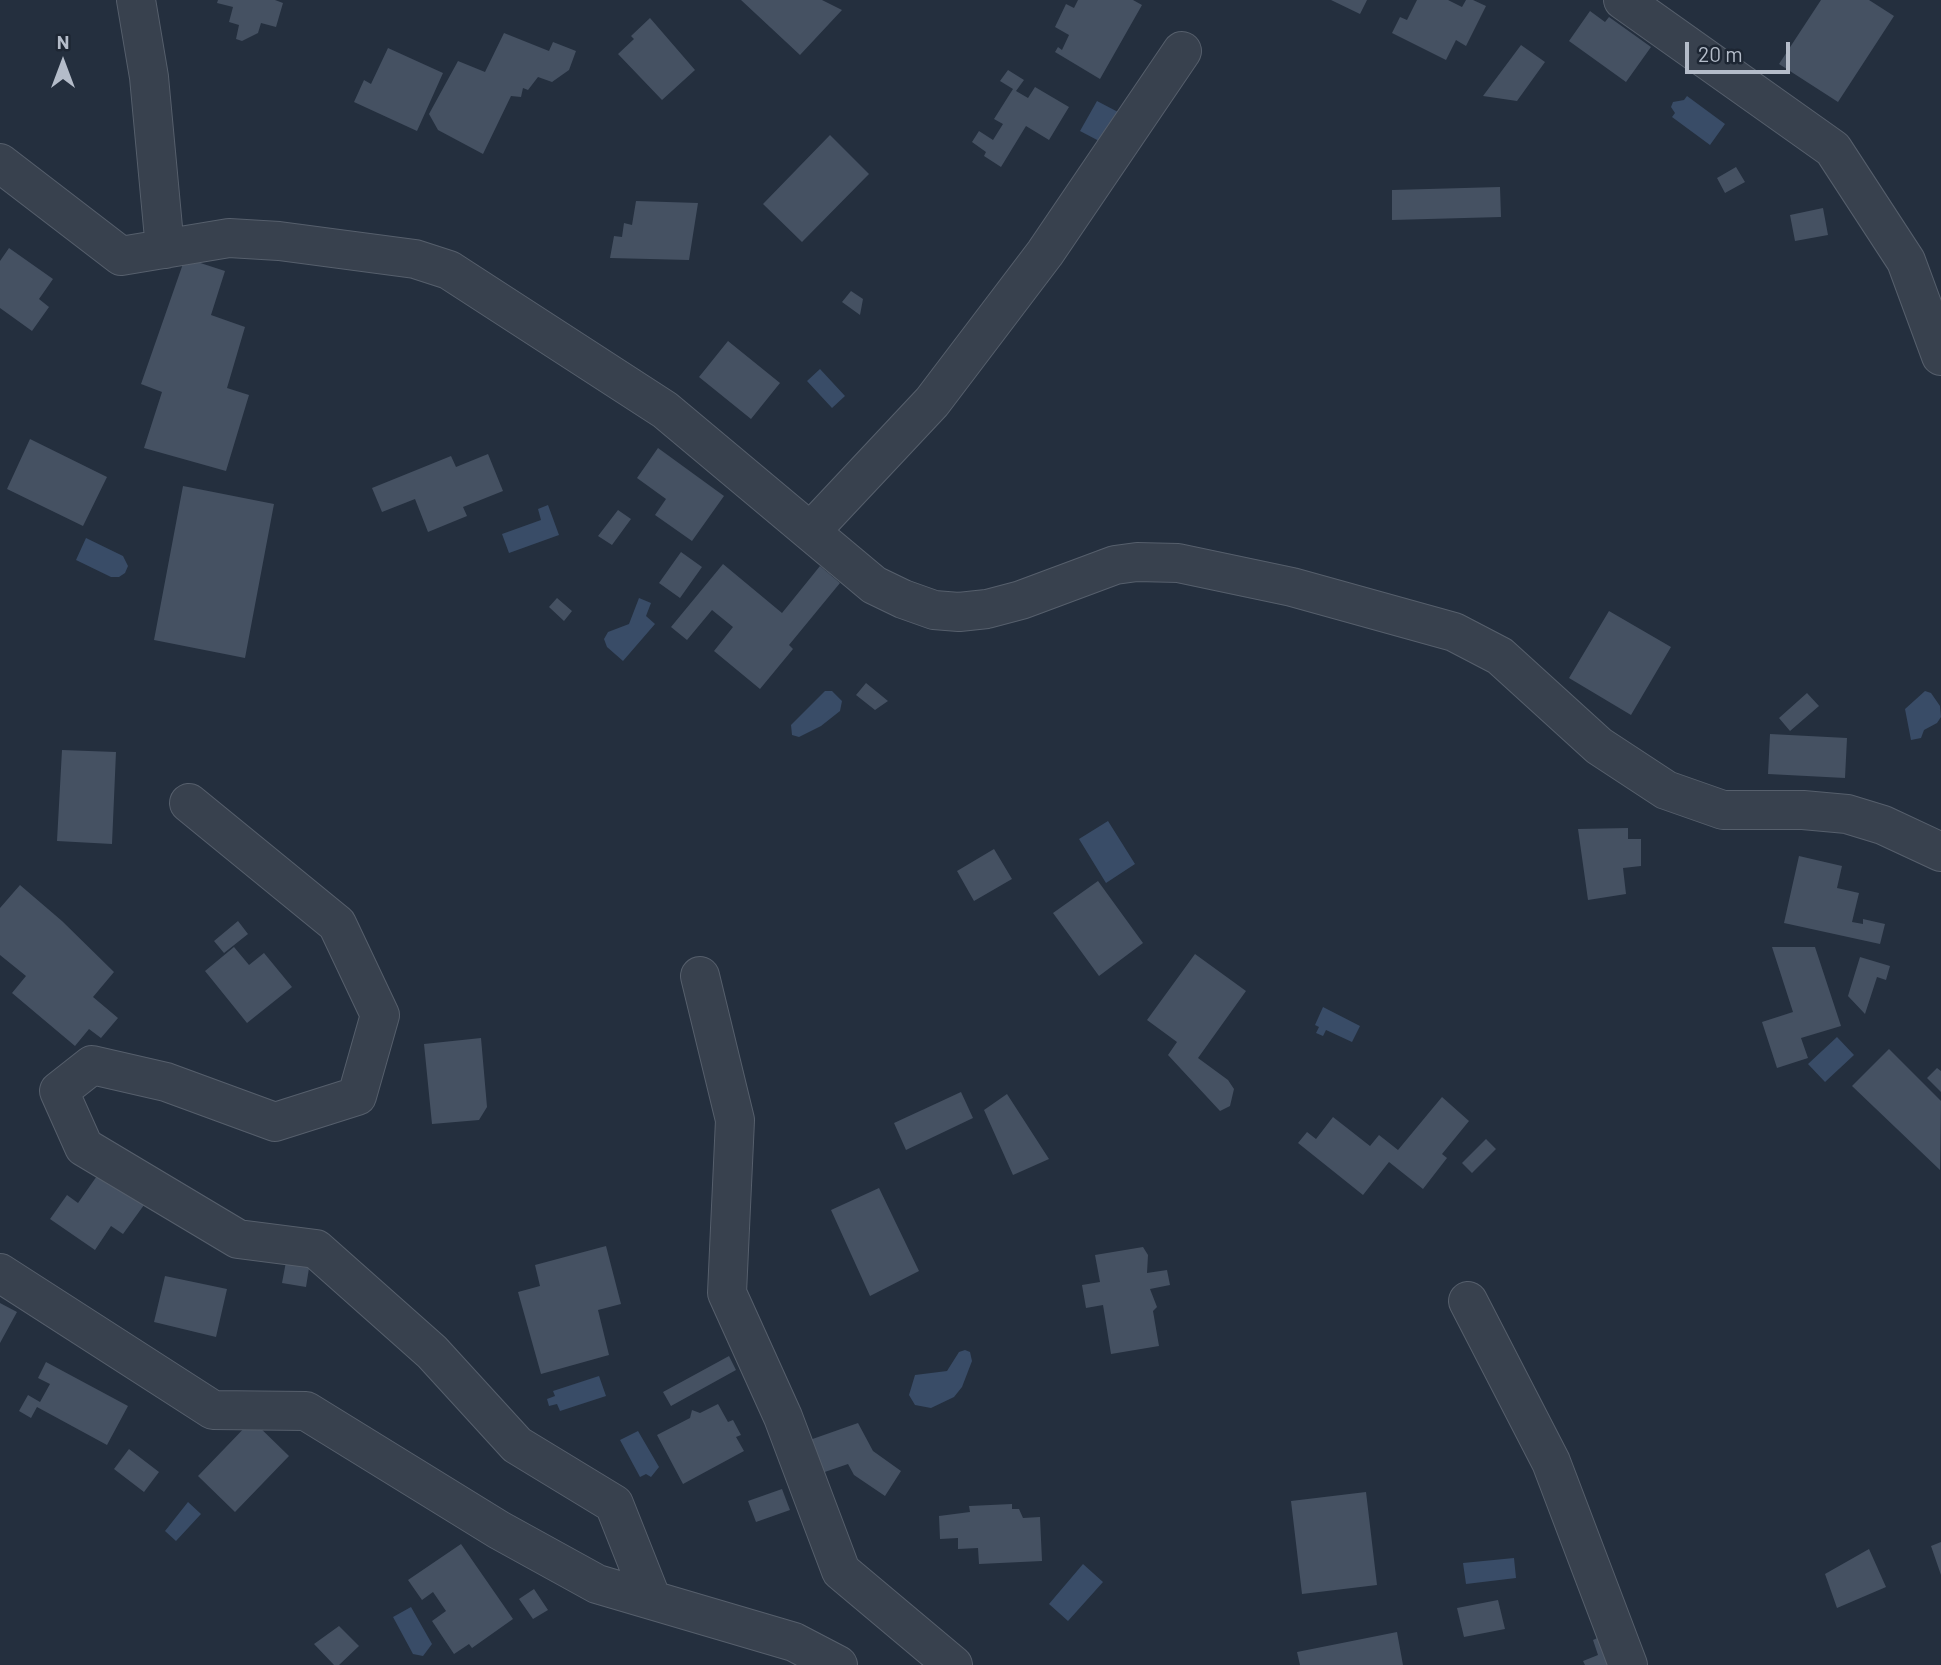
<!DOCTYPE html>
<html>
<head>
<meta charset="utf-8">
<style>
  body { margin:0 }
  #map { position:relative; width:1941px; height:1665px; overflow:hidden; background:#242f3e; font-family:Barlow,sans-serif }
  canvas { display:block }
  .north { position:absolute; left:28px; top:28px; width:70px; height:70px; -webkit-text-stroke:5px #1d2633; paint-order:stroke; rotate:0deg; font-size:19px; font-weight:700; line-height:28px; text-align:center; color:#b4bcc9 }
  .north::after { content:''; display:block; margin:auto; width:24px; height:32px; background:#b4bcc9; clip-path:polygon(50% 0,100% 100%,50% 72%,0 100%) }
  .scale { position:absolute; left:1685px; top:42px; width:105px; height:32px; box-sizing:border-box; border:4px solid #b4bcc9; border-top:0; padding-left:9px; font-size:21px; line-height:24px; white-space:nowrap; color:#b4bcc9; -webkit-text-stroke:5px #1d2633; paint-order:stroke }
</style>
</head>
<body>
<div id="map">
<canvas width="1941" height="1665"></canvas>
<div class="north">N</div>
<div class="scale">20 m</div>
</div>
<script>
const context = document.querySelector('canvas').getContext('2d');
context.lineJoin = 'round';
function paint(path, color) {
  context.fillStyle = color;
  context.fill(path, 'evenodd');
}
function toPath(rows) {
  const path = new Path2D();
  for (const r of rows) {
    path.moveTo(r[0], r[1]);
    for (let i = 2; i < r.length; i += 2) path.lineTo(r[i], r[i + 1]);
  }
  return path;
}
function stroke(path, color, width, dash) {
  context.strokeStyle = color;
  context.lineWidth = width;
  context.lineCap = dash ? 'butt' : 'round';
  context.setLineDash(dash || []);
  context.stroke(path);
}
paint(toPath([
  [1687,96,1725,124,1710,145,1672,117,1675,113,1671,107,1673,102,1684,100],
  [1097,101,1118,112,1101,142,1080,131],
  [820,369,845,396,832,408,807,381],
  [548,505,559,535,509,553,502,534,541,520,538,509],
  [86,538,123,556,128,566,125,573,119,577,111,577,76,560],
  [639,598,651,603,646,616,655,624,623,661,607,647,604,639,608,632,629,624],
  [825,691,832,691,842,701,840,711,821,726,799,737,792,735,791,725],
  [1925,691,1931,693,1940,706,1941,717,1937,723,1924,730,1921,738,1911,740,1905,709],
  [1108,821,1135,864,1106,883,1079,839],
  [1323,1007,1360,1026,1352,1042,1326,1030,1323,1036,1316,1033,1319,1027,1315,1025],
  [1837,1037,1854,1055,1825,1082,1808,1064],
  [965,1350,970,1352,972,1361,962,1387,954,1397,931,1408,915,1405,909,1395,915,1375,947,1371,959,1352],
  [599,1376,606,1396,560,1411,557,1404,549,1406,547,1399,555,1396,553,1391],
  [638,1431,659,1467,651,1477,646,1474,640,1477,620,1440],
  [188,1502,201,1514,176,1541,165,1531],
  [1514,1558,1516,1578,1466,1584,1463,1563],
  [1083,1564,1103,1582,1068,1621,1049,1604],
  [411,1607,432,1644,423,1656,413,1654,393,1617]
]), '#394c67');
paint(toPath([
  [218,0,275,0,283,3,276,27,261,23,258,33,242,41,236,39,239,25,229,22,233,7,217,3],
  [741,0,822,0,842,10,800,55],
  [1078,0,1133,0,1142,5,1100,79,1055,52,1058,47,1062,50,1069,35,1055,27,1066,4,1074,8],
  [1331,0,1367,0,1360,14],
  [1417,0,1448,0,1462,7,1466,0,1473,0,1486,6,1466,46,1456,40,1446,60,1392,33,1400,17,1407,20],
  [1821,0,1869,0,1894,16,1838,102,1779,64],
  [1590,11,1605,22,1609,17,1651,47,1626,82,1569,41],
  [650,18,695,70,662,100,618,54,634,39,631,36],
  [504,33,549,51,553,42,576,51,569,70,552,82,538,77,528,90,523,88,521,97,511,96,483,154,438,130,429,114,458,61,485,72],
  [1521,45,1545,62,1517,101,1483,96],
  [388,48,443,73,417,131,354,102,364,80,371,84],
  [1008,70,1024,80,1016,91,1028,98,1035,87,1069,107,1049,140,1026,126,1001,167,984,156,986,152,972,142,979,131,993,140,1003,124,994,119,1013,89,1000,81],
  [830,135,869,174,802,242,763,204],
  [1736,167,1745,182,1725,193,1717,178],
  [1500,187,1501,217,1392,220,1392,190],
  [636,201,698,203,689,260,610,258,614,236,622,237,624,223,632,225],
  [1823,208,1828,235,1795,241,1790,215],
  [9,248,53,279,39,299,49,307,32,331,0,308,0,261],
  [185,258,225,271,211,315,245,327,227,388,249,395,226,471,144,448,162,392,141,384],
  [851,291,863,299,860,315,842,302],
  [728,341,780,383,751,419,699,377],
  [30,439,107,477,83,526,7,489],
  [658,448,724,496,692,541,655,515,666,499,637,478],
  [488,454,503,491,463,507,467,516,428,532,415,499,382,512,372,488,451,456,456,467],
  [183,486,274,504,245,658,154,640],
  [618,510,631,519,612,545,598,536],
  [681,552,702,567,680,598,659,583],
  [723,564,782,613,820,566,840,583,789,645,793,649,760,689,714,651,733,627,712,610,687,640,671,627],
  [557,598,572,611,564,621,549,607],
  [1609,611,1671,647,1631,715,1569,678],
  [866,683,888,701,875,710,856,695],
  [1807,693,1819,706,1790,731,1779,718],
  [1770,734,1847,738,1845,778,1768,774],
  [62,750,116,752,112,844,57,841],
  [1628,828,1628,839,1641,839,1641,866,1623,868,1626,894,1588,900,1578,829],
  [994,849,1012,879,974,901,957,871],
  [1799,856,1842,866,1837,888,1859,893,1852,922,1863,924,1863,919,1885,924,1880,944,1784,923],
  [1098,881,1143,943,1099,976,1053,913],
  [20,885,62,921,114,972,93,997,118,1018,101,1038,89,1029,75,1046,12,993,26,976,0,955,0,908],
  [238,921,248,934,224,953,214,941],
  [234,947,249,965,264,953,292,987,247,1023,205,971],
  [1772,947,1815,947,1841,1026,1801,1038,1808,1058,1777,1068,1762,1022,1793,1012],
  [1195,954,1246,991,1198,1058,1228,1080,1234,1089,1230,1106,1220,1111,1168,1055,1177,1042,1147,1020],
  [1860,957,1890,966,1886,980,1877,977,1865,1014,1848,996],
  [481,1038,487,1107,479,1120,432,1124,424,1044],
  [1889,1049,1941,1101,1940,1170,1852,1086],
  [1937,1068,1941,1071,1941,1092,1927,1078],
  [961,1092,973,1118,906,1150,894,1123],
  [1007,1094,1049,1159,1013,1175,984,1110],
  [1442,1097,1469,1121,1442,1154,1447,1158,1423,1189,1389,1162,1363,1195,1298,1143,1307,1132,1316,1139,1333,1117,1370,1146,1379,1135,1398,1150],
  [1486,1139,1496,1149,1472,1173,1462,1163],
  [99,1173,144,1205,123,1234,111,1226,95,1250,50,1219,67,1195,78,1203],
  [879,1188,919,1271,870,1296,831,1210],
  [606,1246,621,1304,598,1310,609,1355,541,1374,518,1292,540,1286,535,1265],
  [1143,1247,1148,1255,1147,1273,1167,1270,1170,1285,1150,1289,1157,1307,1153,1311,1159,1346,1111,1354,1103,1305,1086,1308,1082,1285,1100,1282,1095,1255],
  [288,1251,310,1262,306,1287,282,1283],
  [165,1276,227,1289,216,1337,154,1322],
  [0,1303,17,1312,0,1343],
  [729,1356,736,1370,671,1406,663,1392],
  [46,1362,128,1406,107,1445,37,1407,31,1418,19,1411,28,1395,40,1402,50,1384,38,1378],
  [718,1404,728,1422,733,1420,741,1435,736,1437,744,1451,683,1484,657,1435,690,1418,692,1410,700,1413],
  [252,1420,289,1456,235,1512,198,1476],
  [858,1423,873,1451,901,1471,885,1496,854,1475,848,1464,816,1475,804,1442],
  [129,1449,159,1472,144,1492,114,1469],
  [782,1489,790,1510,756,1522,748,1501],
  [1366,1492,1377,1585,1302,1594,1291,1501],
  [1012,1504,1012,1509,1019,1509,1023,1518,1040,1517,1042,1561,979,1564,978,1548,958,1549,958,1538,940,1539,939,1516,970,1512,969,1506],
  [1941,1542,1941,1575,1931,1546],
  [461,1544,513,1619,472,1648,469,1644,454,1654,432,1621,446,1611,433,1592,422,1600,408,1580],
  [1869,1549,1886,1587,1837,1608,1825,1574],
  [534,1589,548,1610,533,1619,519,1599],
  [1498,1600,1505,1629,1464,1637,1457,1608],
  [339,1626,359,1646,339,1665,334,1665,314,1644],
  [1397,1632,1403,1665,1300,1665,1297,1652],
  [1604,1635,1613,1665,1585,1665,1583,1661,1598,1655,1593,1640]
]), '#455162');
const street = toPath([
  [136,0,149,77,165,249],
  [1623,0,1833,149,1906,261,1941,356],
  [0,163,121,256,229,238,279,241,415,259,449,270,665,410,874,585,903,599,934,610,959,612,987,609,1021,600,1115,565,1137,562,1178,563,1292,587,1454,632,1500,656,1599,746,1666,790,1723,810,1803,810,1847,814,1883,825,1941,852],
  [811,531,932,402,1045,253,1182,51],
  [189,803,337,924,380,1015,357,1096,275,1122,166,1082,92,1065,59,1091,84,1147,238,1239,316,1249,432,1352,517,1445,614,1504,652,1600],
  [700,976,735,1120,727,1293,783,1417,841,1571,953,1665],
  [0,1273,213,1410,306,1411,499,1530,597,1584,794,1642,838,1665],
  [1468,1301,1551,1462,1628,1665]
]);
stroke(street, '#565f6c', 40);
stroke(street, '#38414e', 38);
</script>
</body>
</html>
